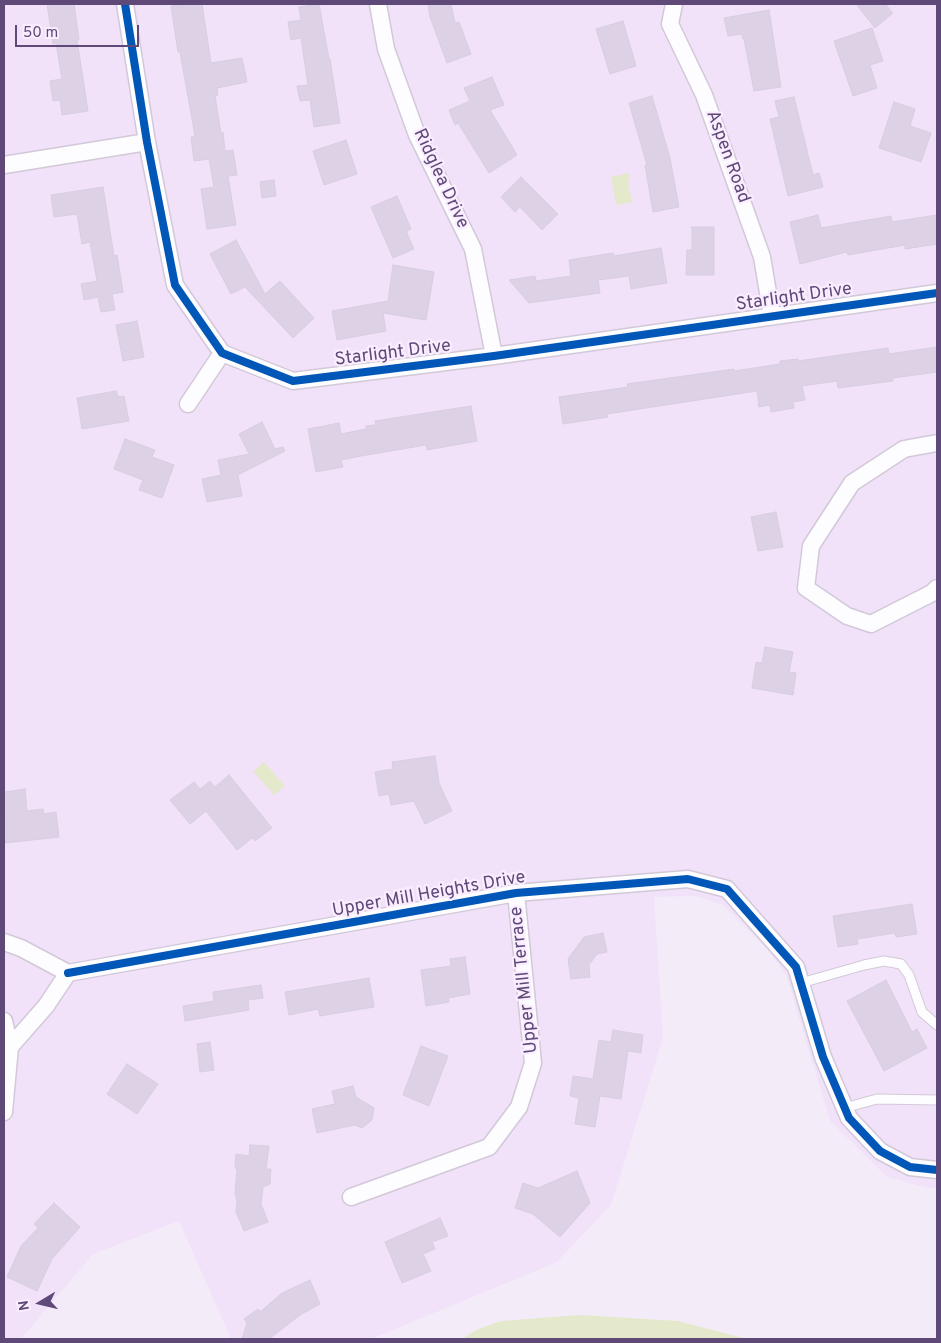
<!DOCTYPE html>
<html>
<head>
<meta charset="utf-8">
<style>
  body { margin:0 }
  #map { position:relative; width:941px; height:1343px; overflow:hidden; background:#f4ebf8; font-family:Overpass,sans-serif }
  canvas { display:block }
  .frame { position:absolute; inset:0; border:5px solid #5e4978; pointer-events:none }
  .north { position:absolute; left:15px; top:1278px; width:50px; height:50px; -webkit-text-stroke:4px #faedff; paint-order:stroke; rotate:261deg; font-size:14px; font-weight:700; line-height:20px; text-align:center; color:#5e4978 }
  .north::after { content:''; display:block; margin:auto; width:18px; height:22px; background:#5e4978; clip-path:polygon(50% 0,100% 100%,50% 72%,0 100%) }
  .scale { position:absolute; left:15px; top:25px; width:124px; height:22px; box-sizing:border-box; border:2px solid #5e4978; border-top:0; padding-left:6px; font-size:15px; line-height:18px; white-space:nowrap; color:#5e4978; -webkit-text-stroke:4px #faedff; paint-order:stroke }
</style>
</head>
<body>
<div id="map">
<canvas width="941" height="1343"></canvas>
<div class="frame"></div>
<div class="north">N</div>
<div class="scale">50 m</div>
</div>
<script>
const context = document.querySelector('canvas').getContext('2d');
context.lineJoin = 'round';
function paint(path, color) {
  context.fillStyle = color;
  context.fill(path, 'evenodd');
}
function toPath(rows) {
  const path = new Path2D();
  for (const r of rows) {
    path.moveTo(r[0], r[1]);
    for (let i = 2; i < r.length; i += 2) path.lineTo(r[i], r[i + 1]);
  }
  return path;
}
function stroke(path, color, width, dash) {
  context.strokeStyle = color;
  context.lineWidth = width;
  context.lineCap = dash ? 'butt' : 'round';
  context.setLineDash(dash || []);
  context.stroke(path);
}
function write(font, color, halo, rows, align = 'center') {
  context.font = font + ' Overpass,sans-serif';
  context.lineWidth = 4.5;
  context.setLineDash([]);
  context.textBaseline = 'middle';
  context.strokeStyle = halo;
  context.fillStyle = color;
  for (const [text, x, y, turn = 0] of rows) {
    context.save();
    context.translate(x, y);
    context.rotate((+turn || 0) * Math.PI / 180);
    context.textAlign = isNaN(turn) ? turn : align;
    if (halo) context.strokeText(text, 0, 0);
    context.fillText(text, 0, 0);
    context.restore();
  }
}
paint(toPath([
  [4,4,937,4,937,1187,928,1188,887,1177,830,1121,786,975,766,948,723,905,695,896,654,897,663,1038,611,1205,557,1262,371,1339,231,1339,179,1221,93,1254,21,1339,4,1339]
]), '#f1e2f9');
paint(toPath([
  [629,173,630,180,628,181,632,202,616,205,611,177],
  [264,762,285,786,274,795,253,771],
  [580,1315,678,1321,747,1339,462,1339,476,1330,501,1321]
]), '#e4e9cc');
const building = toPath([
  [47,4,74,4,79,40,77,40,88,111,62,115,60,100,53,101,50,81,62,79,56,43,53,44,47,4],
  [190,4,202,4,211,63,242,58,247,82,217,88,218,95,215,96,221,133,223,132,225,151,233,150,237,175,228,176,236,225,207,229,201,189,214,187,209,159,194,161,191,137,195,136,180,52,178,52,171,6,190,4],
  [319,4,329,59,330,59,340,123,314,127,310,100,300,101,297,86,308,85,301,38,291,40,288,22,301,20,299,7,319,4],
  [428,4,451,4,455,23,459,22,471,54,447,63,430,17,428,4],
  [856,4,885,4,893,13,875,28,856,4],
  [769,10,781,87,754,91,744,39,743,39,742,34,728,36,724,18,769,10],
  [623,21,636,66,610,74,596,29,623,21],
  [872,28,883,61,870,65,877,88,853,96,834,41,872,28],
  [492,77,504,105,490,110,517,155,489,173,458,123,455,125,449,110,470,101,464,88,492,77],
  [652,96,670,158,679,207,653,212,645,165,647,165,629,103,652,96],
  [794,97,813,175,819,173,823,187,788,196,770,119,779,117,775,101,794,97],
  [894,102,915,109,910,126,931,133,921,162,879,148,894,102],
  [346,140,357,174,324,185,313,151,346,140],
  [521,177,558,214,542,230,520,207,515,212,501,197,521,177],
  [274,180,276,196,262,198,260,182,274,180],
  [103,187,114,256,117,255,123,292,112,294,115,310,101,312,98,297,84,300,81,284,97,281,90,242,82,244,77,214,54,217,51,195,103,187],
  [397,196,411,229,406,231,414,249,393,258,371,207,397,196],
  [818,215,821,228,891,216,892,222,937,215,937,244,905,249,905,245,848,255,847,252,800,264,790,222,818,215],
  [692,227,714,227,714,275,686,275,687,250,692,250,692,227],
  [236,240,265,294,280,281,314,318,293,338,245,287,231,294,210,254,236,240],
  [661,248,667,283,631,289,629,276,598,280,600,293,529,303,509,280,535,276,536,281,571,276,569,260,613,253,614,256,661,248],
  [393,265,434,272,426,320,383,313,386,331,337,340,332,311,388,301,393,265],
  [137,321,144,357,123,361,116,325,137,321],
  [937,347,937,372,893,378,893,381,838,388,837,381,802,386,805,400,793,402,794,408,771,412,770,405,759,407,757,391,607,414,608,417,563,424,559,397,628,387,627,384,734,369,734,371,780,364,780,361,798,359,798,361,888,348,889,354,937,347],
  [116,391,118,397,124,396,129,421,82,429,77,398,116,391],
  [471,406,477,441,427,450,426,445,361,456,341,460,343,467,316,472,308,429,339,423,341,434,366,429,366,426,376,425,375,421,471,406],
  [262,422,275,449,283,447,285,451,238,475,242,496,207,502,202,479,221,475,218,460,249,454,239,434,262,422],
  [125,439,155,450,152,457,174,465,162,498,139,490,143,480,114,469,125,439],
  [776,512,783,547,758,551,751,517,776,512],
  [765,647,793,652,789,672,796,673,793,695,752,688,756,662,762,663,765,647],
  [435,756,439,783,452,811,425,824,414,801,391,805,389,794,379,796,375,772,393,769,392,762,435,756],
  [229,775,272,828,255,841,252,838,237,850,206,811,190,824,170,800,194,782,200,789,210,781,215,787,229,775],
  [25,789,27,811,43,809,44,814,56,812,59,837,5,843,4,792,25,789],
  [912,904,917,934,896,937,895,933,857,939,858,944,838,947,833,916,912,904],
  [603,933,607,952,597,954,589,965,590,977,571,979,568,959,584,937,603,933],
  [465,957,470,994,448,998,449,1002,426,1006,421,970,451,966,450,959,465,957],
  [369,978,374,1007,320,1016,318,1009,289,1015,285,992,369,978],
  [886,980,912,1032,917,1029,927,1048,884,1071,847,1001,886,980],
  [261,985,263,998,248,1000,249,1010,185,1021,183,1006,214,1001,213,992,261,985],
  [613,1030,643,1035,641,1053,628,1051,621,1099,600,1096,595,1127,575,1124,579,1098,570,1096,573,1076,593,1079,599,1040,611,1042,613,1030],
  [210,1042,214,1070,200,1072,197,1044,210,1042],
  [421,1046,448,1056,429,1106,403,1095,421,1046],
  [127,1064,158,1084,137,1114,107,1094,127,1064],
  [353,1086,356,1097,374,1108,372,1120,362,1128,355,1125,317,1133,312,1109,335,1104,332,1091,353,1086],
  [250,1145,269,1146,266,1169,271,1169,270,1184,263,1187,261,1204,268,1222,244,1231,236,1212,237,1201,235,1193,237,1171,235,1166,236,1154,249,1156,250,1145],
  [577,1171,590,1203,560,1237,533,1214,515,1208,523,1183,538,1188,577,1171],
  [54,1203,80,1227,52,1259,37,1291,7,1277,21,1246,38,1228,34,1224,54,1203],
  [440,1218,448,1236,432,1242,435,1249,423,1254,431,1271,402,1283,385,1242,440,1218],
  [310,1280,320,1304,300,1315,269,1339,242,1339,247,1323,244,1319,258,1309,260,1312,282,1293,310,1280]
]);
paint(building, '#ddd2e5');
stroke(building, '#d8cde1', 1);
const lane = toPath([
  [801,983,864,965,884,961,901,964,909,975,922,1012,937,1025],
  [844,1108,877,1099,937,1100]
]);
const street = toPath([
  [125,4,147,142,175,285,222,353,293,381,494,356,937,293],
  [378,4,386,49,417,135,473,249,494,356],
  [674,4,670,24,704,95,762,257,772,316],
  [4,165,147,142],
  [188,404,222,353],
  [937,443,904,449,852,483,811,546,806,588,847,616,871,624,932,593,937,588],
  [4,942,21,948,68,973,46,1006,10,1047],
  [68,973,516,893,688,879,727,889,796,967,823,1057,849,1118,880,1151,910,1167,937,1170],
  [4,1021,10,1047,4,1112],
  [351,1197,489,1147,519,1107,533,1063,516,893]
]);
stroke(lane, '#d2c9d8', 11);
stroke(street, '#d2c9d8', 19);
stroke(lane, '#fdfcfe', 9);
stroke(street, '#fdfcfe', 16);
stroke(toPath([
  [125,4,147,142,175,285,222,353,293,381,494,356,937,293],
  [68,973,516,893,688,879,727,889,796,967,823,1057,849,1118,880,1151,910,1167,937,1170]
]), '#0057b8', 8);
write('18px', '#5e4978', '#faedff', [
  ["Aspen Road",727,157,70],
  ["Ridglea Drive",440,179,65],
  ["Starlight Drive",794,298,-8],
  ["Starlight Drive",393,354,-7],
  ["Upper Mill Heights Drive",429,895,-10],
  ["Upper Mill Terrace",525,980,-96]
]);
</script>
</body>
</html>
